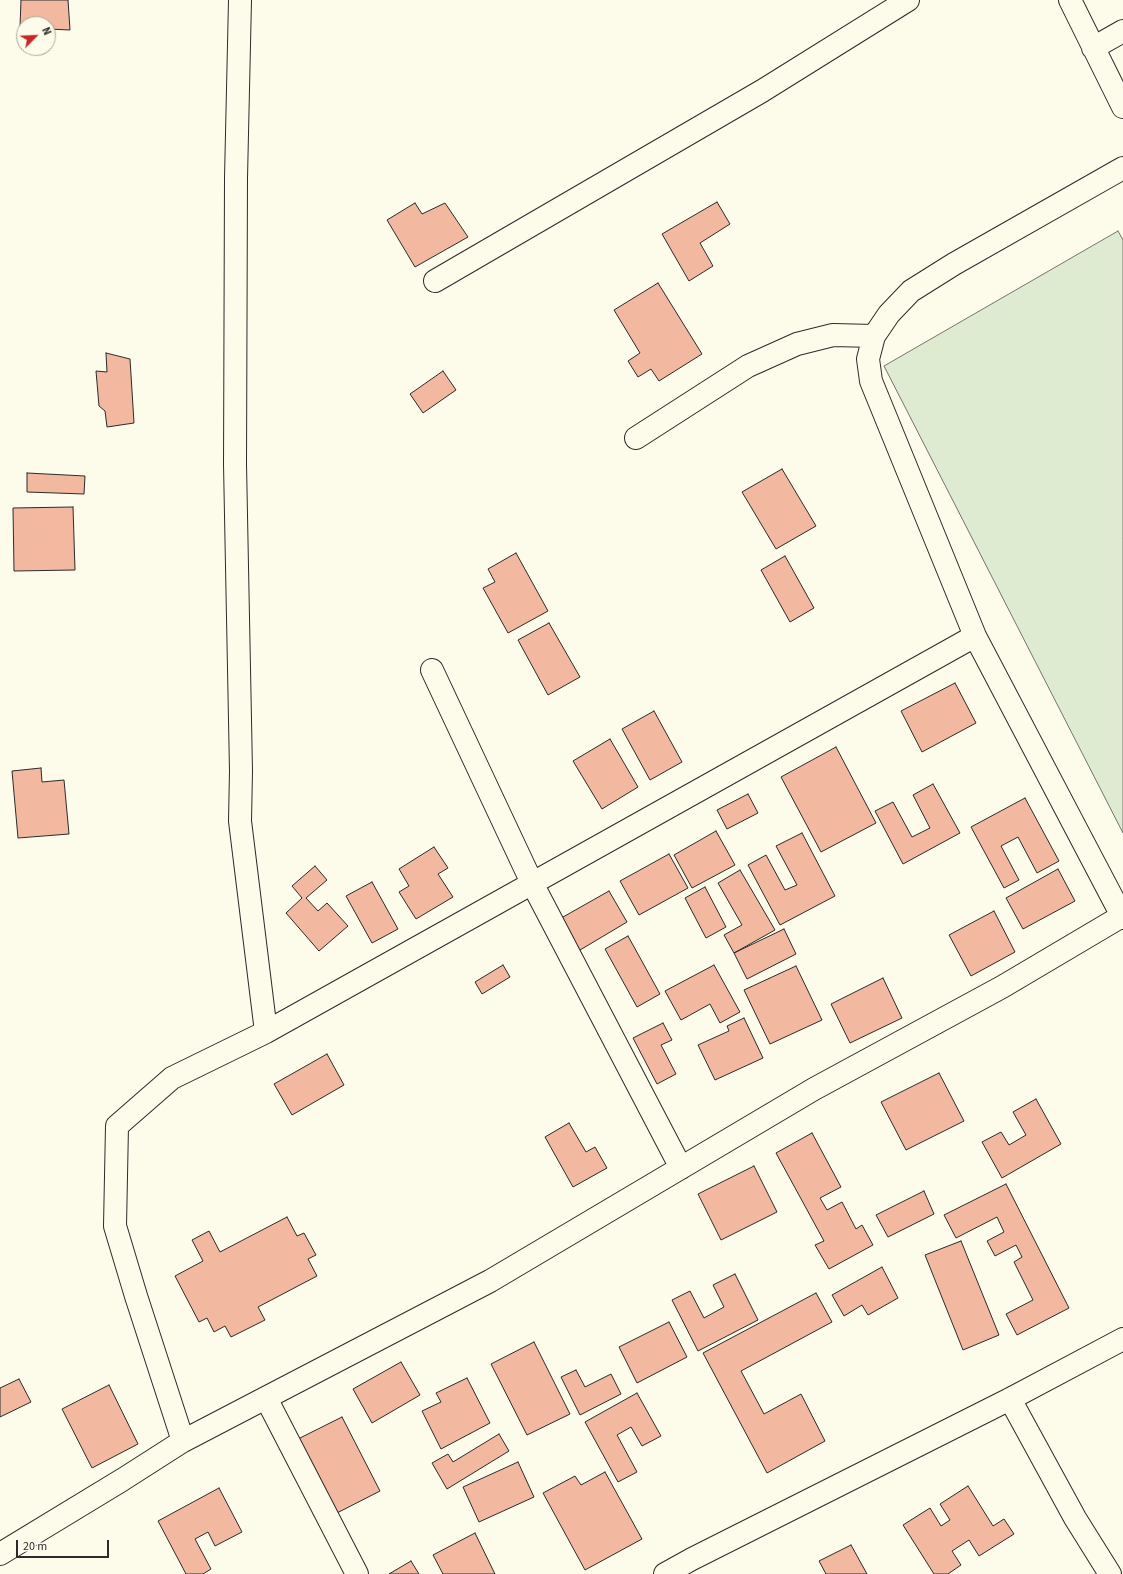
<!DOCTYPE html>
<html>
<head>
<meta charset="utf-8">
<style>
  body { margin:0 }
  #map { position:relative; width:1123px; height:1574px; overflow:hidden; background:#fdfbea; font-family:"Source Sans 3",sans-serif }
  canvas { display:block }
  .north { position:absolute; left:16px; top:16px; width:40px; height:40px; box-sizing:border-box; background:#fdfbea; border:1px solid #a9a89e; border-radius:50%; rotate:66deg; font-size:11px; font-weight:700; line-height:16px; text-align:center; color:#2b2b2b }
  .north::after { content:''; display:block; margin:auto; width:14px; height:18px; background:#c62828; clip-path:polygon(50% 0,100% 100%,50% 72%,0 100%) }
  .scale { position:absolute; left:16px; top:1540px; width:93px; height:18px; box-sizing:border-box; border:2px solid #2b2b2b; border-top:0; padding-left:5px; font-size:12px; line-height:14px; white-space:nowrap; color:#2b2b2b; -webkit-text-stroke:3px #fdfbea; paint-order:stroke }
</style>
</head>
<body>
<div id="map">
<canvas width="1123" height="1574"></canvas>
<div class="north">N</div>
<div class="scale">20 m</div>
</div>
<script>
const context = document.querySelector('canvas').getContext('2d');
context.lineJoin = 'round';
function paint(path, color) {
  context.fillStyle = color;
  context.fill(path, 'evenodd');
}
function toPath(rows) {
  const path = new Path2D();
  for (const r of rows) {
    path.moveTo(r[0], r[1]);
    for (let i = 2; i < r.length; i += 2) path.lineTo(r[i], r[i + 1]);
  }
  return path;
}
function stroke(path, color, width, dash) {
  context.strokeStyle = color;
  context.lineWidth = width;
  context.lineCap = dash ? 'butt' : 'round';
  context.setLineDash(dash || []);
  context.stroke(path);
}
const green = toPath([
  [1118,231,1123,240,1123,833,884,366,1118,231]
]);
paint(green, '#deebd1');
stroke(green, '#74746e', 1);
const building = toPath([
  [21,0,68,0,70,30,48,29,48,24,24,24,24,27,20,27,21,0],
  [717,202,730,224,700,243,713,266,689,281,662,234,717,202],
  [415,203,422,214,445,203,468,237,415,267,387,220,415,203],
  [658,283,702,354,659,381,651,369,638,377,628,361,640,353,614,310,658,283],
  [106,353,130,359,134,423,107,427,105,411,99,406,96,371,107,372,106,353],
  [443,371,456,390,423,413,410,394,443,371],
  [782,469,816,526,776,549,742,492,782,469],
  [27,473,85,476,84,494,27,492,27,473],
  [73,507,75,570,14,571,13,508,73,507],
  [516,553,548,611,508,633,483,588,495,582,488,569,516,553],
  [785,556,814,608,790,622,761,570,785,556],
  [549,623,580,677,548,695,518,640,549,623],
  [955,683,976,723,922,752,901,711,955,683],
  [654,711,682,762,650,780,622,729,654,711],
  [610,739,638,787,602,809,573,761,610,739],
  [836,747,876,823,821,852,781,777,836,747],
  [41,768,42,782,64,780,69,834,18,838,12,771,41,768],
  [933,784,960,833,903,864,875,811,893,802,912,837,930,828,913,795,933,784],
  [748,794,758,813,727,829,717,810,748,794],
  [1025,798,1059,861,1037,873,1018,837,1001,846,1019,880,1004,888,971,827,1025,798],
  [716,831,735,865,692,888,674,855,716,831],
  [802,833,835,896,780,925,748,865,766,855,785,890,797,885,776,846,802,833],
  [434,847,448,868,438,874,453,897,416,919,399,892,409,886,399,869,434,847],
  [669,854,688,888,639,915,620,881,669,854],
  [315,866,327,880,306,898,318,911,327,903,348,926,319,951,286,913,302,898,292,886,315,866],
  [1058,869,1075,901,1023,929,1006,898,1058,869],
  [740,870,775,930,734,953,724,935,742,925,718,883,740,870],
  [372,882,398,929,372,943,346,896,372,882],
  [705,887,726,927,706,938,685,898,705,887],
  [609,891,627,922,575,953,556,921,609,891],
  [994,911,1015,952,971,976,949,935,994,911],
  [784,929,796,954,747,979,734,953,784,929],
  [628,936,660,994,637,1007,605,949,628,936],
  [503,965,510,977,482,994,475,982,503,965],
  [714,965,740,1012,720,1023,710,1004,681,1020,665,991,714,965],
  [796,966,822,1020,770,1044,744,990,796,966],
  [883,978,902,1018,850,1043,831,1004,883,978],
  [744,1018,763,1058,715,1080,698,1045,729,1031,727,1026,744,1018],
  [663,1023,672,1040,661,1045,676,1074,657,1084,633,1038,663,1023],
  [327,1054,344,1085,292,1115,274,1084,327,1054],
  [939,1073,964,1121,906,1150,881,1102,939,1073],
  [1036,1099,1061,1144,1002,1178,982,1142,1001,1132,1009,1145,1026,1135,1013,1112,1036,1099],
  [569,1123,586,1152,595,1147,607,1168,573,1187,545,1137,569,1123],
  [812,1133,841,1187,820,1198,827,1210,842,1202,856,1229,862,1225,873,1245,829,1269,815,1245,824,1241,776,1153,812,1133],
  [754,1166,777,1212,721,1240,698,1194,754,1166],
  [1006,1184,1069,1308,1017,1335,1006,1314,1033,1300,1014,1262,1022,1257,1016,1245,995,1256,987,1241,1004,1232,997,1217,956,1238,944,1215,1006,1184],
  [924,1191,934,1214,888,1237,876,1215,924,1191],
  [287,1217,297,1236,304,1233,316,1255,308,1259,317,1276,258,1307,265,1320,231,1337,225,1326,214,1332,207,1318,199,1322,175,1276,203,1261,192,1240,209,1231,220,1252,287,1217],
  [961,1241,999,1335,963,1350,925,1255,961,1241],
  [882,1267,898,1298,868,1315,862,1305,844,1316,832,1295,882,1267],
  [735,1274,758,1320,698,1351,672,1300,690,1291,704,1318,724,1307,713,1285,735,1274],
  [816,1293,832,1322,741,1371,764,1414,801,1394,825,1441,767,1473,703,1353,816,1293],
  [669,1322,687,1357,637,1383,619,1347,669,1322],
  [534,1342,570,1414,527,1435,491,1364,534,1342],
  [401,1362,420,1395,372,1423,353,1389,401,1362],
  [576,1370,585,1387,611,1374,621,1394,580,1415,561,1377,576,1370],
  [467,1378,490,1423,441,1449,422,1411,441,1402,436,1393,467,1378],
  [19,1379,31,1402,0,1417,0,1388,19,1379],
  [109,1385,138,1444,92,1468,62,1409,109,1385],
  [637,1393,661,1436,642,1446,631,1427,617,1435,637,1472,618,1482,585,1422,637,1393],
  [342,1417,380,1491,335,1514,296,1440,342,1417],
  [499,1434,509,1451,447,1489,432,1463,448,1454,453,1462,499,1434],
  [518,1462,534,1497,479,1522,463,1487,518,1462],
  [605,1472,642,1539,585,1570,543,1493,575,1476,581,1485,605,1472],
  [968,1486,993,1526,1004,1519,1014,1534,979,1556,969,1540,952,1551,961,1565,948,1574,934,1574,903,1525,930,1508,941,1526,950,1520,940,1504,968,1486],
  [219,1488,242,1532,215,1546,208,1532,195,1539,211,1569,203,1574,186,1574,158,1521,219,1488],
  [475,1533,495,1574,443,1574,433,1555,475,1533],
  [851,1545,867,1574,826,1574,819,1561,851,1545],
  [411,1561,419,1574,389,1574,411,1561]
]);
paint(building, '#f2b8a0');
stroke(building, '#2b2b2b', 1);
const minor = toPath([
  [240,0,236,178,235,464,241,771,240,821,266,1032],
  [1070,0,1123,107],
  [1093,48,1123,31],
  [1123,168,954,264,911,291,889,314,874,336,868,359,871,381,975,636,1123,918],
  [435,281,762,91,908,0],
  [636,438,748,366,797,344,833,335,874,336],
  [432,670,532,883,681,1168],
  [266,1398,357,1574],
  [1010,1399,1075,1518,1110,1574],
  [183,1441,136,1296,115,1226,117,1126,172,1078,266,1032,975,636],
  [0,1554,122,1480,183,1441,490,1281,814,1089,1002,987,1122,916],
  [665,1574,692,1559,1010,1399,1123,1339]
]);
stroke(minor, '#2b2b2b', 24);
stroke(minor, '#fdfbea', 22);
</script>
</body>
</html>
